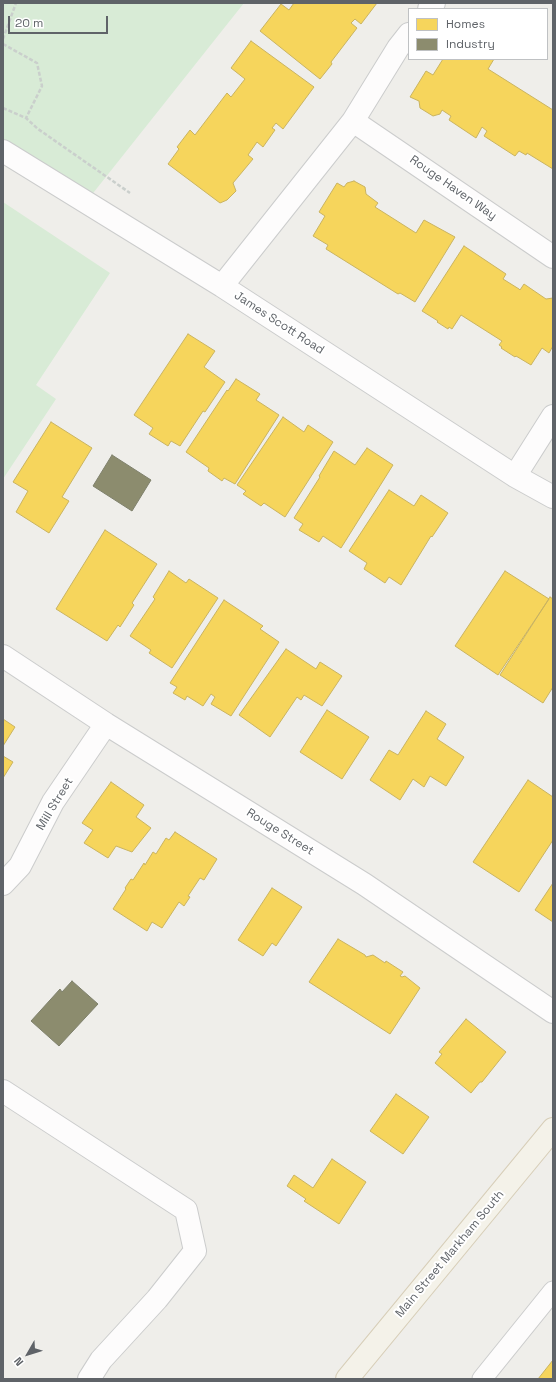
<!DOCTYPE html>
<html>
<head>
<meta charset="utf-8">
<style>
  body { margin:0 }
  #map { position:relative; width:556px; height:1382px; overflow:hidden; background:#efeeea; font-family:"Space Grotesk",sans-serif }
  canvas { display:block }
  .frame { position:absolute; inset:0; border:4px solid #5f6368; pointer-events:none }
  .legend { position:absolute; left:408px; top:8px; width:140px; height:52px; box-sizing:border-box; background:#fff; border:1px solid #bfc1c3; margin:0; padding:5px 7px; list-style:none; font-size:12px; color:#5f6368 }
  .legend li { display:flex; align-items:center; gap:8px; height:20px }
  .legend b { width:20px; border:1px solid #bfc1c3 }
  .north { position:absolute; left:8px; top:1334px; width:40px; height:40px; -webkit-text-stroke:3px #fff; paint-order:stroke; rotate:231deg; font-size:11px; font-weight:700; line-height:16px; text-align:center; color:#5f6368 }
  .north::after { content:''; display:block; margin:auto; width:14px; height:18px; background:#5f6368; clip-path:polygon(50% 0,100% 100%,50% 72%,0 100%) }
  .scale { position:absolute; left:8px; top:16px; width:100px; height:18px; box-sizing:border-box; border:2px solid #5f6368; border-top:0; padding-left:5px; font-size:12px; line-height:14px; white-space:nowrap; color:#5f6368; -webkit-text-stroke:3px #fff; paint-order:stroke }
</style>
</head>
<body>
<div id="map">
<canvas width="556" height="1382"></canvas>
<div class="frame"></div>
<ul class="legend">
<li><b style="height:11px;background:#f6d55c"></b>Homes</li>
<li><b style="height:11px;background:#8c8c6e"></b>Industry</li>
</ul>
<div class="north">N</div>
<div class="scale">20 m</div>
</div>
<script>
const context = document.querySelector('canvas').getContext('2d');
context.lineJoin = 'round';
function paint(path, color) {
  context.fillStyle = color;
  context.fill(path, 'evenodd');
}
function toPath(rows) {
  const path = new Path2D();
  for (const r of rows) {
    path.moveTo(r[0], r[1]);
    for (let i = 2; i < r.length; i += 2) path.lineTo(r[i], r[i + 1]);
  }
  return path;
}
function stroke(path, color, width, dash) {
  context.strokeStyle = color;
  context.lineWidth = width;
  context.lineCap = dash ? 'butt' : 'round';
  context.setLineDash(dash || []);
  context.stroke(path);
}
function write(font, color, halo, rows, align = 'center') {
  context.font = font + ' "Space Grotesk",sans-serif';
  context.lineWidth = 4;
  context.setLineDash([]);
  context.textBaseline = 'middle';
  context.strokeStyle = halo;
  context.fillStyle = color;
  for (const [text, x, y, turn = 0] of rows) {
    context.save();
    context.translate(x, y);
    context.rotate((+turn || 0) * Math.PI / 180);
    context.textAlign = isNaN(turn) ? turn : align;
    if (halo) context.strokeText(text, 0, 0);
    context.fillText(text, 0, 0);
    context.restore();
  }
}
paint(toPath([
  [3,3,244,3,86,202,3,151],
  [3,202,110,273,36,385,56,399,3,479]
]), '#d8ebd6');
const homes = toPath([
  [294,3,377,3,361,24,355,19,351,23,357,28,331,62,332,64,320,79,260,31,281,4,289,10,294,3],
  [251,41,314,87,283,129,276,123,272,128,275,130,263,147,257,142,248,155,253,159,233,183,236,191,227,200,220,203,168,164,179,149,177,147,190,130,195,135,227,93,231,97,245,79,231,68,251,41],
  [443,59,494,59,488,69,553,110,553,169,527,153,526,155,519,151,515,156,484,136,487,131,482,127,476,138,449,120,451,116,442,110,440,114,433,116,420,108,419,101,410,97,426,71,433,75,443,59],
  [354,181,365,187,366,194,378,203,375,207,416,233,424,220,455,237,415,302,400,293,398,294,326,249,328,245,313,236,325,216,319,212,337,183,344,187,347,183,354,181],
  [464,246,506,274,503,279,519,289,520,290,524,284,546,299,553,298,553,346,549,353,542,348,531,365,516,356,515,357,501,348,502,347,499,345,502,341,461,315,452,329,449,327,448,329,437,322,438,321,422,311,464,246],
  [188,334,215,351,204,367,225,382,205,412,203,411,180,446,171,441,168,446,149,434,153,428,134,415,188,334],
  [236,379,260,394,256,400,279,415,235,484,224,478,222,481,208,471,209,468,186,452,227,390,228,391,236,379],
  [283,417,304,432,308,425,333,442,285,517,264,503,261,506,243,494,246,491,237,485,283,417],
  [51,422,92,448,62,497,69,501,49,533,16,512,28,491,13,482,51,422],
  [367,448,393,465,341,548,323,536,319,542,299,530,303,524,294,518,320,477,319,476,334,451,355,465,367,448],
  [389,490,414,506,421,495,448,513,432,537,431,536,401,585,389,577,385,583,364,569,367,563,349,551,389,490],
  [105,530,157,564,132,603,134,605,120,627,118,625,107,641,56,609,105,530],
  [169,571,186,583,189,579,218,598,172,668,149,653,151,650,130,636,155,599,153,597,169,571],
  [505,571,549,599,498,675,455,646,505,571],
  [550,597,553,599,553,687,543,703,500,675,550,597],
  [224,600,263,626,260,629,279,642,231,716,211,704,215,697,211,694,203,706,187,696,185,700,173,693,177,687,170,683,224,600],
  [286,649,316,669,320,662,342,676,322,706,304,695,301,700,297,697,270,737,239,715,286,649],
  [327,710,369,737,342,779,300,752,327,710],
  [426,711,446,724,437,739,464,757,446,786,430,776,424,787,413,779,400,800,370,780,389,750,398,755,426,711],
  [3,719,15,727,3,746,3,719],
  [3,756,13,762,3,778,3,756],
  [528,780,553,797,553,840,519,892,473,862,528,780],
  [111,782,144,805,136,817,151,828,132,852,116,846,108,858,84,843,93,830,82,823,111,782],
  [175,832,217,859,204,880,200,878,188,896,190,897,184,906,179,902,162,928,152,922,147,931,113,909,126,889,125,888,131,879,133,880,144,863,145,865,153,852,156,854,166,838,169,840,175,832],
  [553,883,553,922,535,910,553,883],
  [272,888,302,907,276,946,272,943,263,956,238,940,272,888],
  [338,939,365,955,366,957,373,955,385,963,386,961,403,972,400,976,402,977,405,976,420,988,390,1034,309,982,338,939],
  [466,1019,506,1052,482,1082,480,1082,471,1093,435,1063,442,1054,439,1052,466,1019],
  [396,1094,429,1117,403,1154,370,1131,396,1094],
  [332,1159,366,1182,339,1224,304,1201,306,1199,287,1186,294,1175,313,1188,332,1159],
  [553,1360,553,1379,538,1379,553,1360]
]);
paint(homes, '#f6d55c');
stroke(homes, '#c9b360', 1);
const industry = toPath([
  [112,455,151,480,132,511,93,486,112,455],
  [72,981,98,1004,59,1046,31,1021,60,989,62,992,72,981]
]);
paint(industry, '#8c8c6e');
stroke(industry, '#7e806c', 1);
const lane = toPath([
  [482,1379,553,1291]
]);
const street = toPath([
  [429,9,434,3],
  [353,121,553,257],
  [3,151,222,286,515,476,553,497],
  [222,286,353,121,398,48,409,34],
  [515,476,553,416],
  [3,656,106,724,364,884,553,1012],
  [3,884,20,866,53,802,106,724],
  [3,1091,186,1210,195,1251,157,1299,101,1360,89,1379]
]);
const primary = toPath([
  [347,1379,553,1129]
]);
stroke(lane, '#cbcccc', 21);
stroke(street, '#cbcccc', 24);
stroke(primary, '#d7ceb8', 24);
stroke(toPath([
  [3,39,16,3],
  [3,44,37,63,42,86,26,118],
  [3,108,26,118,38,129,130,193]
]), '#cacfcc', 2.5, [4, 2]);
stroke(lane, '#fdfcfc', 19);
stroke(street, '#fdfcfc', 22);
stroke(primary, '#f4f2e9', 22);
write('12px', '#5f6368', '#fff', [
  ["Rouge Haven Way",453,188,35],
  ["James Scott Road",279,323,33],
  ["Mill Street",55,804,-59],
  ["Rouge Street",280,832,32],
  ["Main Street Markham South",450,1254,-50]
]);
</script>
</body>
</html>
